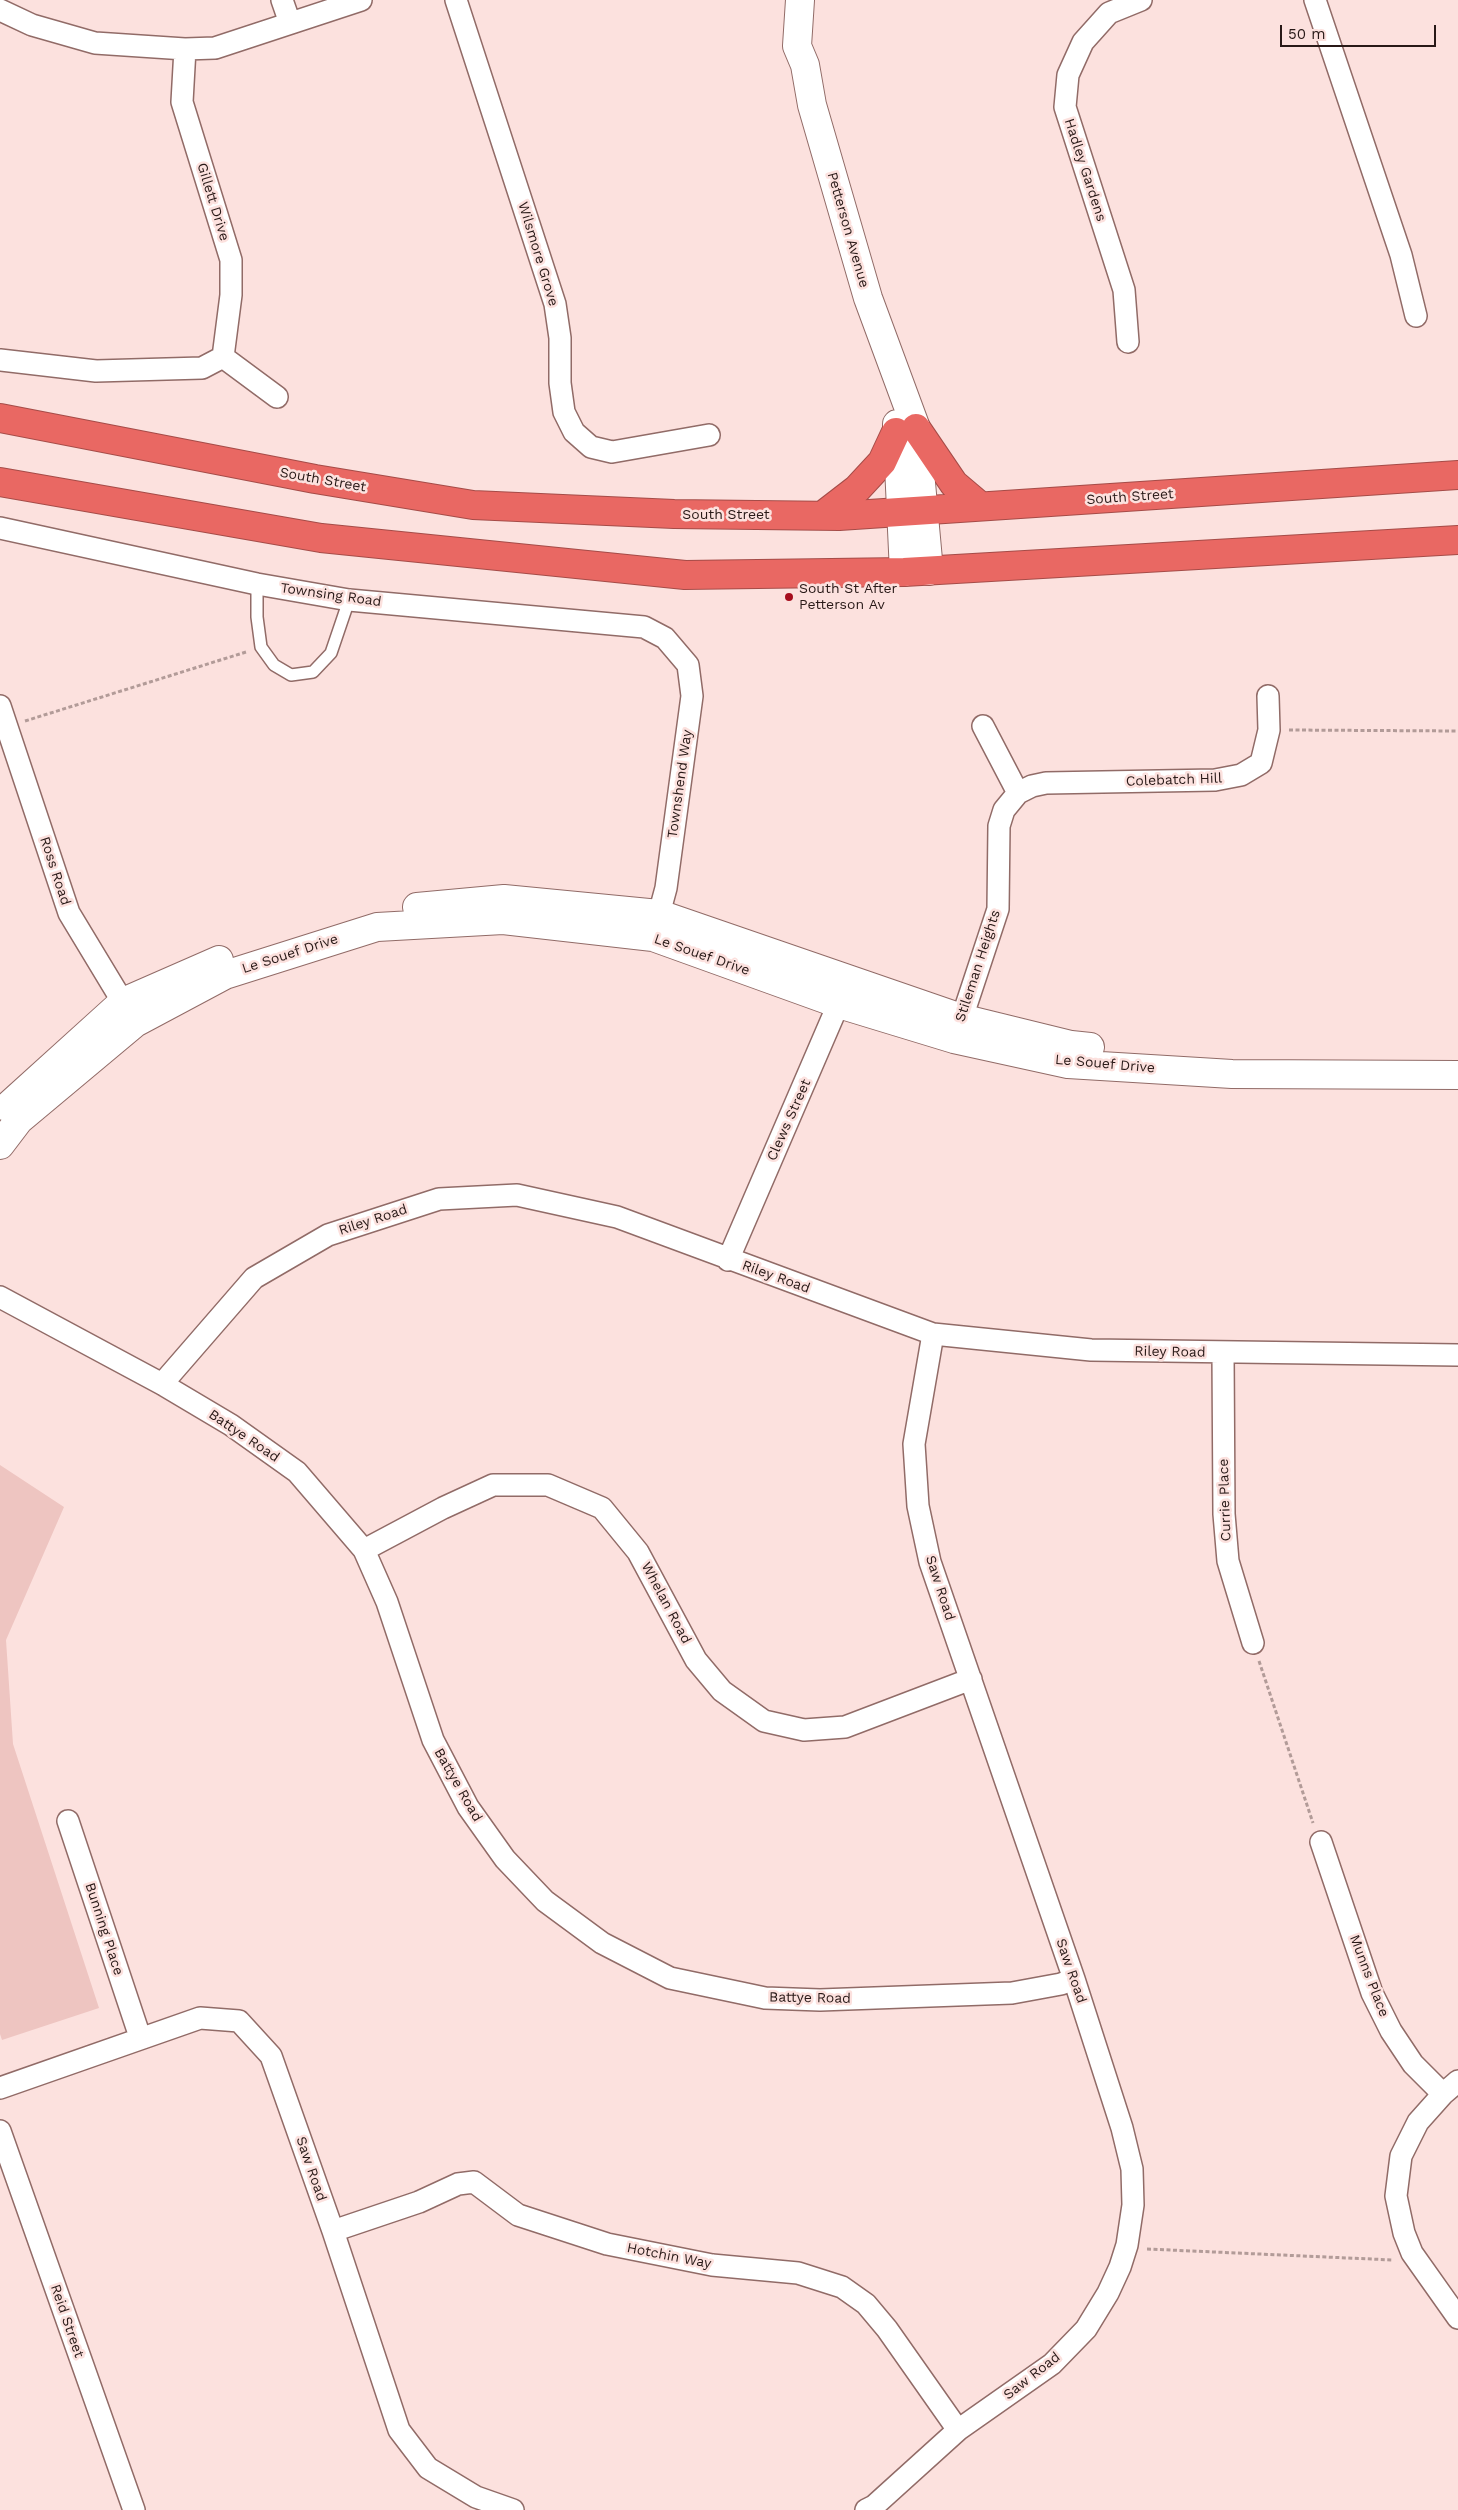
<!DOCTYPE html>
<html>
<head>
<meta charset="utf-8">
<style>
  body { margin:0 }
  #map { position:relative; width:1458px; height:2510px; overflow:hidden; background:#fce1de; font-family:"Work Sans",sans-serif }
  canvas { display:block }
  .scale { position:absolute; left:1280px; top:25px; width:156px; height:22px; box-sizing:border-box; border:2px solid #281917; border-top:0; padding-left:6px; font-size:15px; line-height:18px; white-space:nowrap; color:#281917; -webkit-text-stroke:4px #fce1de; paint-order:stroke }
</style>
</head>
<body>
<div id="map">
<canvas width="1458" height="2510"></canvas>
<div class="scale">50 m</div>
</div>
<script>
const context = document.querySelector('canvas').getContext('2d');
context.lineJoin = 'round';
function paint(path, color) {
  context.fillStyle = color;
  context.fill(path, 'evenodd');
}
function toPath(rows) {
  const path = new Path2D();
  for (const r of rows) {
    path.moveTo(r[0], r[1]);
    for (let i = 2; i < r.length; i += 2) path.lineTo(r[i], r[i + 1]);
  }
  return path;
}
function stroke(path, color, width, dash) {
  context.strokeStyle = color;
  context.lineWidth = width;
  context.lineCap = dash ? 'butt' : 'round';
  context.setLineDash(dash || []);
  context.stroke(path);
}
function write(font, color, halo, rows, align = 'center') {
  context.font = font + ' "Work Sans",sans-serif';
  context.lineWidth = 5;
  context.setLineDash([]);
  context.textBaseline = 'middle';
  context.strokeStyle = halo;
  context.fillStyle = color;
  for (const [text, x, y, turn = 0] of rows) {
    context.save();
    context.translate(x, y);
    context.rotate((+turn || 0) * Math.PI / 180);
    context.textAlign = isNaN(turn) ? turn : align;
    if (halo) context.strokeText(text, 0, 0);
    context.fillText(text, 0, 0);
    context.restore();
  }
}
paint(toPath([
  [0,1465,64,1507,6,1640,13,1744,99,2008,2,2040,0,2034]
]), '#eec5c1');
const lane = toPath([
  [257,584,257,617,261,647,274,665,291,675,313,672,331,653,349,600]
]);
const street = toPath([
  [282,0,290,23],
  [456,0,555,304,560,338,560,383,564,412,574,432,591,447,612,452,709,435],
  [1315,0,1401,255,1416,316],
  [0,10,32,25,95,43,185,49,215,48,361,0],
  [1128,342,1124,290,1065,107,1068,75,1083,42,1109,13,1141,0],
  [223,357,277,397],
  [0,360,96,371,202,368,223,357,231,295,231,260,182,102,185,49],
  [0,528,257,584,349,600,644,627,665,638,688,665,692,696,666,888,655,929],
  [0,706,69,913,130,1014],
  [1018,793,1032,786,1046,783,1215,780,1241,775,1261,763,1269,730,1268,696],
  [957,1033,998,909,999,826,1004,810,1018,793,983,726],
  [728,1260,844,991],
  [0,1297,162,1384,231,1425,297,1472,364,1550,387,1602,433,1740,468,1807,505,1859,545,1901,602,1943,670,1978,765,1998,820,2000,1012,1993,1061,1984,1074,1979],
  [1223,1353,1224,1514,1228,1561,1253,1643],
  [162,1384,254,1278,328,1235,439,1199,517,1195,617,1217,933,1334,1091,1350,1458,1355],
  [364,1550,443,1508,493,1485,548,1485,602,1508,638,1552,696,1660,722,1691,764,1721,804,1730,845,1727,971,1679],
  [68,1821,140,2037],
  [1321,1842,1372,1993,1391,2031,1413,2064,1443,2094],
  [1458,2081,1443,2094,1418,2122,1401,2156,1396,2196,1404,2233,1412,2253,1458,2318],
  [0,2088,200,2018,239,2021,271,2056,333,2231,399,2430,428,2468,476,2497,513,2510],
  [0,2131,134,2510],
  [333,2231,419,2202,458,2184,474,2182,518,2215,607,2244,712,2265,798,2273,842,2287,866,2304,887,2329,958,2430],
  [866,2510,874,2506,958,2430,1052,2364,1086,2329,1108,2293,1120,2267,1127,2245,1133,2205,1132,2169,1122,2128,1074,1979,930,1562,918,1506,914,1444,933,1334]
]);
const secondary = toPath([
  [800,0,797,46,805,65,812,105,868,298,916,428,929,571],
  [897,424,904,572],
  [417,907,504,899,659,914,961,1018,1071,1045,1090,1047],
  [7,1107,123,1002,219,960],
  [0,1145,19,1120,135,1023,225,975,377,927,503,920,653,937,839,1004,954,1039,1068,1064,1232,1074,1458,1075]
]);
const highway = toPath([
  [0,418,315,479,473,505,674,514,839,516,1458,475],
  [916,428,954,484,980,506],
  [0,482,321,538,685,575,904,572,1458,540],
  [822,516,857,489,882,462,896,432]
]);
stroke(lane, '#916b67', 14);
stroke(street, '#916b67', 24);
stroke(secondary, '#916b67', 30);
stroke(highway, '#a54c48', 30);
stroke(toPath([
  [25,721,246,652],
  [1289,730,1458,731],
  [1259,1661,1313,1823],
  [1147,2249,1393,2260]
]), '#b29b98', 3, [4, 2.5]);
stroke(lane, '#fff', 11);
stroke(street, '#fff', 21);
stroke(secondary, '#fff', 28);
stroke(highway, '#e96863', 28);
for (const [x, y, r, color] of [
  [789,597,5,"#a60d1d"]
]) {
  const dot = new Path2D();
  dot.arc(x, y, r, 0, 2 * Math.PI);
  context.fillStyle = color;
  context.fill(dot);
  stroke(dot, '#fce1de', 2);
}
write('14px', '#281917', '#fce1de', [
  ["Hadley Gardens",1085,170,72],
  ["Gillett Drive",213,202,73],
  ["Petterson Avenue",848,230,74],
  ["Wilsmore Grove",538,254,73],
  ["South Street",323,480,10],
  ["South Street",1130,497,-4],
  ["South Street",726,515],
  ["Townsing Road",331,595,8],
  ["Colebatch Hill",1174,780,-2],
  ["Townshend Way",680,784,-82],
  ["Ross Road",55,871,72],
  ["Le Souef Drive",290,954,-18],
  ["Le Souef Drive",702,955,19],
  ["Stileman Heights",978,966,-72],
  ["Le Souef Drive",1105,1064,5],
  ["Clews Street",789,1120,-66],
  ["Riley Road",373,1220,-18],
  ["Riley Road",776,1277,20],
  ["Riley Road",1170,1352,1],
  ["Battye Road",244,1436,34],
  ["Currie Place",1225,1500,-92],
  ["Saw Road",940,1588,72],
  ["Whelan Road",666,1603,62],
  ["Battye Road",458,1785,60],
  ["Bunning Place",104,1929,72],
  ["Saw Road",1071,1971,71],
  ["Munns Place",1369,1976,69],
  ["Battye Road",810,1998,1],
  ["Saw Road",311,2169,71],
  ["Hotchin Way",669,2256,11],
  ["Reid Street",67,2321,71],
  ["Saw Road",1032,2376,-38]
]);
write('14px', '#281917', '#fce1de', [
  ["South St After",799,589],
  ["Petterson Av",799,605]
], 'left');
</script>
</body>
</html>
